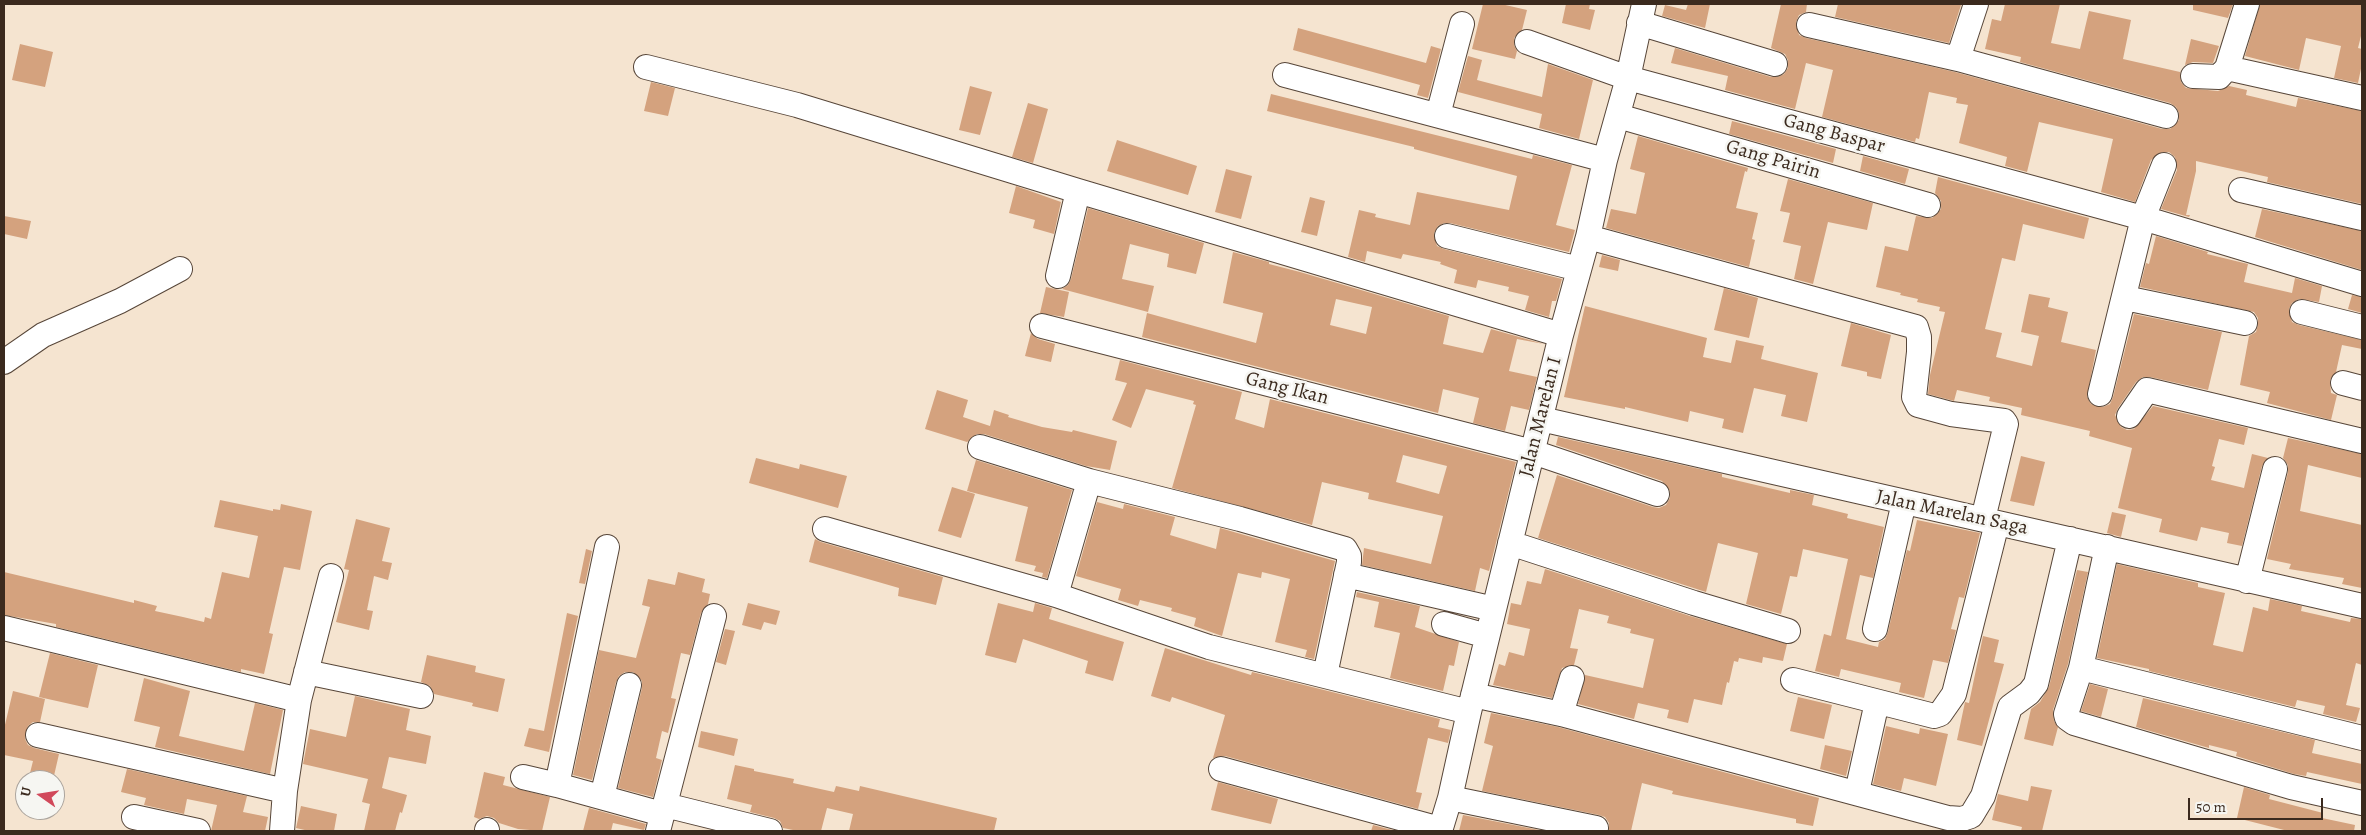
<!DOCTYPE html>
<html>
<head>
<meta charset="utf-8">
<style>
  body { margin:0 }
  #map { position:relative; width:2366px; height:835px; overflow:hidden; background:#f5e4d0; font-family:Alegreya,serif }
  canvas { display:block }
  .frame { position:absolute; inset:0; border:5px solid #3b2a1e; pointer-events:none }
  .north { position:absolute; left:15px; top:770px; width:50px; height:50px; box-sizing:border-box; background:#f6f6f2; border:1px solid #aba49d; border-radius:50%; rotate:283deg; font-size:14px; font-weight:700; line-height:20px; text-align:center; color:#3b2a1e }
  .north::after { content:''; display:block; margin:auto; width:18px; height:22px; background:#d1495b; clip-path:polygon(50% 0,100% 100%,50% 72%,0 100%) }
  .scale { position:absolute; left:2188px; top:798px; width:135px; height:22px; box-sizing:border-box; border:2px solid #3b2a1e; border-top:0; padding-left:6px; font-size:15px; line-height:18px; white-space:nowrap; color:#3b2a1e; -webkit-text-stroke:4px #f6f6f2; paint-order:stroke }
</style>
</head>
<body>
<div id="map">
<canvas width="2366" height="835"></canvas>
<div class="frame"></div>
<div class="north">U</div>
<div class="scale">50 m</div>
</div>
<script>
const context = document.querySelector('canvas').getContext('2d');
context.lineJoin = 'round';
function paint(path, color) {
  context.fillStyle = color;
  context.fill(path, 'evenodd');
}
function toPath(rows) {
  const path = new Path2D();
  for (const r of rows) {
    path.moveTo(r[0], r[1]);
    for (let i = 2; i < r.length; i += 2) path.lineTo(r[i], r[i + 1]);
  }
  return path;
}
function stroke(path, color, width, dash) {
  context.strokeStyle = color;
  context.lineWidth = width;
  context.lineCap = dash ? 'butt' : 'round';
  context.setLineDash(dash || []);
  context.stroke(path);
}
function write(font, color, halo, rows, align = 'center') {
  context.font = font + ' Alegreya,serif';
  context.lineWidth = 5;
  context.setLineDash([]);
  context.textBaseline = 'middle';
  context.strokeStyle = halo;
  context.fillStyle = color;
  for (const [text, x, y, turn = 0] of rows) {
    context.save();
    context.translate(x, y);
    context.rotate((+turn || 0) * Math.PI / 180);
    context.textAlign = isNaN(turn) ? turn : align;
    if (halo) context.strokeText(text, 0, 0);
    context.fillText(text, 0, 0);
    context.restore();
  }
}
paint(toPath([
  [1483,4,1501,4,1527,10,1522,30,1514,38,1514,45,1517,51,1515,59,1472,49],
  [1566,4,1590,4,1589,9,1595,10,1590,30,1562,23],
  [1688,4,1710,4,1705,28,1662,16,1665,5,1686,10],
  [1781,4,1807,4,1806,12,1799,15,1796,22,1799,35,1806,38,1955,72,2162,129,2170,129,2179,120,2179,113,2176,107,2170,103,2020,62,2021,57,1985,49,1992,19,2001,21,2005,4,2060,4,2051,43,2080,49,2089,11,2131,20,2123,59,2180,72,2181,82,2186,88,2218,91,2229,86,2247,90,2246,95,2296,107,2298,98,2362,111,2362,204,2267,182,2268,177,2196,161,2196,171,2186,215,2190,215,2189,217,2161,209,2177,170,2175,157,2169,152,2162,152,2151,160,2135,202,2101,192,2113,139,2039,122,2027,172,2005,166,2007,157,1959,143,1968,105,1956,103,1957,98,1929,92,1919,139,1916,138,1915,142,1822,117,1833,70,1806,63,1795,109,1725,90,1728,76,1671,63,1675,48,1771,77,1778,77,1784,74,1788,68,1788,60,1785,54,1771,48],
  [1838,4,1956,4,1961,5,1949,43,1835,17],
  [2193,4,2233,4,2228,18,2193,10],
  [2260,4,2362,4,2362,32,2358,48,2362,49,2362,64,2358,83,2334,78,2341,46,2306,38,2299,70,2245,56],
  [1298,28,1426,63,1431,46,1441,49,1428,98,1417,95,1420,85,1293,50],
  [2191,39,2219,46,2213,63,2193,62,2185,65],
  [20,44,53,52,45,87,12,80],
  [1468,56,1482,60,1477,80,1542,97,1548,64,1593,80,1579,139,1539,128,1542,114,1458,92],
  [651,82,675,88,668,116,644,111],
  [970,86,992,92,980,135,959,130],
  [1271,94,1532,159,1533,155,1572,165,1556,225,1575,230,1569,252,1450,223,1444,223,1438,226,1434,233,1437,246,1444,249,1562,279,1556,301,1552,301,1549,317,1525,310,1529,296,1508,291,1509,287,1478,280,1476,288,1454,283,1457,270,1440,264,1441,262,1403,254,1401,259,1367,251,1365,262,1348,257,1359,210,1376,214,1375,217,1410,225,1417,192,1509,210,1517,176,1414,149,1414,147,1267,111],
  [1028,103,1048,109,1033,163,1012,157],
  [1732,121,1836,149,1833,163,1729,134],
  [1638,136,1748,168,1747,172,1745,171,1736,208,1758,213,1752,239,1755,240,1749,267,1606,228,1611,209,1636,214,1645,173,1630,169],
  [1117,140,1197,166,1188,195,1107,171],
  [1863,156,1909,169,1905,184,1860,171],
  [1226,169,1252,176,1241,219,1215,212],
  [1938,177,2089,218,2084,239,2023,224,2015,261,2002,258,1985,329,2002,333,1996,357,2032,366,2039,336,2021,332,2029,294,2050,298,2048,307,2068,312,2061,342,2096,350,2087,397,2091,404,2103,407,2110,404,2113,397,2134,314,2222,332,2208,390,2150,377,2143,377,2136,382,2118,408,2115,415,2121,427,2127,430,2134,429,2153,406,2248,428,2244,445,2219,439,2212,466,2215,467,2211,480,2244,488,2252,454,2268,458,2262,466,2242,546,2227,543,2229,533,2201,527,2197,541,2159,532,2162,519,2118,508,2132,448,2089,436,2090,431,2021,415,2022,408,1989,401,1990,397,1957,390,1954,401,1928,394,1930,375,1945,312,1939,311,1940,307,1917,302,1918,299,1900,295,1901,293,1876,287,1885,246,1908,251,1916,216,1932,218,1941,209,1941,201,1935,193],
  [1788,179,1873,203,1867,230,1828,222,1813,284,1794,279,1801,246,1783,242,1790,213,1780,211],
  [1016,186,1061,202,1054,234,1033,228,1035,220,1009,213],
  [1310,197,1325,201,1317,236,1301,232],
  [1088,208,1204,243,1196,274,1167,267,1169,254,1130,244,1122,279,1154,286,1148,312,1062,289,1068,285,1071,279],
  [2262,209,2362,231,2362,270,2255,237],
  [4,216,31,221,27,239,4,234],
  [2156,236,2208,252,2207,254,2248,264,2244,282,2292,293,2295,278,2322,286,2319,302,2299,299,2292,303,2289,309,2292,322,2299,325,2362,340,2362,349,2342,345,2336,372,2330,380,2331,393,2337,395,2331,420,2267,403,2270,392,2240,385,2249,336,2256,332,2258,325,2258,318,2254,312,2140,287,2146,263,2149,264],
  [1233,252,1269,262,1269,264,1300,272,1449,316,1443,344,1483,353,1491,329,1544,344,1517,339,1509,371,1537,377,1529,410,1511,406,1505,431,1473,423,1479,398,1443,389,1438,413,1142,337,1147,313,1256,343,1263,313,1223,303],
  [1336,299,1372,307,1366,334,1330,325],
  [1602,255,1620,260,1618,271,1599,267],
  [1046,287,1069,292,1064,317,1040,313],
  [1724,288,1758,298,1749,338,1714,330],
  [2352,295,2362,297,2362,313,2348,309],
  [1585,306,1707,338,1703,357,1731,363,1736,340,1764,346,1761,359,1818,373,1807,422,1781,416,1786,395,1754,388,1743,433,1722,428,1724,419,1690,411,1688,422,1625,407,1625,409,1564,397],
  [1851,323,1891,335,1881,379,1867,376,1867,372,1841,366],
  [1031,333,1038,339,1055,344,1051,362,1025,356],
  [1120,360,1242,392,1235,419,1264,428,1270,399,1516,462,1489,571,1480,568,1475,591,1362,565,1364,548,1431,564,1443,516,1368,499,1369,493,1322,482,1312,525,1172,488,1196,405,1193,404,1194,401,1146,389,1131,428,1112,420,1127,383,1115,380],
  [1403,455,1447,466,1439,494,1396,482],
  [937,390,968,400,963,417,990,426,994,410,1009,415,1008,417,1042,427,1072,432,1073,430,1117,441,1110,470,1086,466,984,434,977,434,967,442,925,429],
  [1558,437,1722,474,1722,477,1790,493,1790,490,1814,495,1812,505,1848,514,1847,518,1884,527,1873,578,1860,575,1846,639,1878,647,1879,642,1885,639,1888,632,1907,550,1910,551,1917,520,1980,533,1964,598,1959,597,1951,629,1956,630,1948,663,1933,660,1924,698,1899,692,1901,683,1841,669,1839,677,1815,671,1824,634,1831,636,1848,559,1803,549,1797,577,1790,576,1781,614,1746,604,1758,553,1718,543,1706,592,1538,538,1557,475,1653,507,1659,508,1666,505,1670,498,1670,491,1662,481,1556,445],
  [2288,438,2362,454,2362,478,2308,465,2300,511,2362,525,2362,588,2342,584,2344,578,2289,569,2291,564,2267,559,2288,472,2288,465,2283,458],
  [2021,456,2045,462,2034,506,2010,501],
  [756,458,799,469,800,464,847,476,838,508,749,483],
  [976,460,1072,490,1047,578,1042,577,1043,573,1034,571,1036,566,1015,561,1028,507,967,491],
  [952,487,975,494,961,538,938,531],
  [220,500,273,511,273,509,280,510,281,504,312,511,300,570,284,567,269,633,273,634,264,674,241,669,241,672,56,627,56,624,4,615,4,572,134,603,134,600,157,606,155,611,183,617,204,622,205,617,211,619,222,572,249,578,258,536,214,527],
  [1097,502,1123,509,1124,504,1175,517,1170,535,1216,549,1220,528,1335,561,1314,659,1305,657,1307,650,1275,642,1290,579,1262,572,1261,578,1238,573,1222,636,1194,626,1196,618,1171,611,1172,608,1140,600,1138,606,1118,600,1121,589,1076,576],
  [2112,512,2126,515,2121,537,2107,533],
  [356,519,390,528,382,561,392,563,388,580,374,576,367,610,373,611,369,630,336,622,349,570,344,569],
  [815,539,821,542,943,577,936,605,898,596,899,588,809,562],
  [586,549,592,551,585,584,579,583],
  [2117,564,2198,583,2198,587,2225,593,2213,645,2243,652,2253,607,2268,611,2270,599,2302,606,2301,611,2350,622,2351,618,2362,619,2362,665,2356,663,2346,705,2360,708,2356,722,2323,714,2325,706,2297,700,2295,707,2149,671,2149,669,2097,658],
  [1545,569,1690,616,1787,644,1783,661,1763,657,1762,663,1739,658,1738,662,1734,661,1729,683,1727,682,1722,705,1694,699,1688,723,1667,718,1669,710,1638,703,1634,719,1578,704,1585,675,1643,688,1654,639,1630,633,1631,629,1607,623,1609,616,1579,609,1570,648,1578,649,1574,665,1562,668,1552,698,1493,685,1499,664,1505,666,1509,652,1524,656,1530,629,1507,624,1511,603,1521,605,1527,581,1541,584],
  [2077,570,2088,572,2068,664,2053,710,2054,721,2058,727,2053,746,2024,739,2031,709,2040,702,2049,687],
  [678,572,705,579,702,592,710,594,708,604,701,613,690,655,681,653,671,698,676,699,668,733,662,731,656,758,662,760,653,797,618,788,642,688,642,681,633,672,625,672,619,676,616,682,592,780,573,775,599,650,636,658,650,607,642,605,648,579,675,585],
  [1357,592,1420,606,1415,627,1459,642,1454,666,1449,665,1443,691,1390,678,1400,633,1374,627,1379,602,1356,597],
  [748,603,780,611,776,625,764,622,761,630,742,625],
  [998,603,1033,612,1035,603,1052,608,1049,619,1124,642,1113,681,1085,673,1088,661,1023,639,1016,663,985,655],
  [567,613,578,616,549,752,524,746,529,728,544,731],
  [725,629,735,631,726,665,716,662],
  [1983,636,1999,640,1994,662,2004,664,1982,746,1957,740,1965,702,1969,703],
  [1165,648,1251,675,1252,672,1440,719,1438,727,1451,730,1448,743,1428,738,1416,792,1422,793,1418,809,1225,756,1213,758,1225,715,1172,697,1170,702,1151,696],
  [50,653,98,665,88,708,39,697],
  [427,655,476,666,475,672,505,679,498,712,472,706,473,703,434,694,430,686,421,682],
  [144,678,190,691,179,736,222,746,244,751,255,703,283,710,270,774,155,747,160,727,134,721],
  [2090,684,2108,689,2101,717,2081,711],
  [13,691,45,699,40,722,33,722,28,726,25,739,28,745,34,748,59,754,53,780,29,777,33,761,4,755,4,729],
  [355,696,410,709,406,730,431,736,426,764,389,757,382,788,407,795,402,813,400,812,395,831,364,831,370,804,362,802,368,779,303,764,310,729,346,737],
  [1798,697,1832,705,1824,739,1790,731],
  [2143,698,2315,740,2312,753,2362,764,2362,784,2307,772,2306,776,2294,774,2236,756,2237,752,2209,745,2209,748,2136,727],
  [1491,713,1558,727,1819,798,1813,826,1796,823,1796,819,1672,794,1673,791,1642,783,1631,831,1609,831,1609,823,1605,817,1599,815,1482,791,1493,746,1484,743],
  [1886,726,1919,734,1920,728,1948,734,1936,786,1904,778,1901,791,1873,784],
  [701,731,738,739,734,756,698,747],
  [1825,745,1852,751,1846,776,1820,769],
  [735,765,754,769,754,771,794,779,793,783,834,792,836,786,859,791,860,786,997,818,994,831,849,831,853,814,827,808,821,831,798,831,783,828,780,821,774,818,750,812,752,805,727,799],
  [127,769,247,796,243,812,268,817,265,831,211,831,217,805,187,799,184,814,144,805,146,798,121,792],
  [484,772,505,777,503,785,550,797,542,831,518,829,499,823,494,818,487,816,479,819,474,817],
  [1218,782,1278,799,1271,824,1211,810],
  [2031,786,2052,790,2042,831,2021,831,2022,827,1992,820,1998,794,2028,801],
  [2244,787,2270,795,2269,799,2323,813,2322,818,2355,825,2354,831,2288,831,2237,818],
  [301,806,337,814,334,831,309,831,296,828],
  [589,808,646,824,644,830,613,823,611,831,583,831],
  [1463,815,1544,831,1459,831],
  [1373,825,1396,831,1371,831]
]), '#d4a27e');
const minor = toPath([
  [1976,4,1958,59,2166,116],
  [1639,23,1775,64],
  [1809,25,1958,59],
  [1527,42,1628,78,2143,218,2100,394],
  [646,67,797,105,1078,191,1561,335],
  [2227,68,2362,98],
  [1285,75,1605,160],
  [2193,76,2219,77,2227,68,2247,4],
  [1438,115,1462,24],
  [1618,116,1928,205],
  [2164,165,2143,218,2362,284],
  [2241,190,2362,218],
  [1447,236,1579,269],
  [1588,237,1916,327,1919,337,1919,352,1914,397,1918,405,1951,414,2004,421,2006,424,1983,519],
  [1058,276,1078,191],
  [2125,298,2245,323],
  [2302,312,2362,327],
  [1042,326,1533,452,1657,494],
  [4,362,43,335,120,301,180,269],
  [2343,383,2362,388],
  [2129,416,2147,390,2362,441],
  [1541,419,2362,606],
  [980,447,1089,481],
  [825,529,1056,595,1209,647,1469,712],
  [1510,543,1694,603,1788,631],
  [607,547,557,785,662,814],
  [2107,547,2081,668,2362,738],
  [1346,575,1494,609],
  [2247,581,2275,469],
  [1056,595,1089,481,1240,519,1345,549,1349,556,1349,562,1325,675],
  [1444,624,1487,636],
  [4,628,299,700],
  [1875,629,1904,502],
  [2081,668,2066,714,2067,718,2074,723,2291,787,2362,803],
  [306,672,421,696],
  [1793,680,1934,716,1940,714,1954,694,1997,523],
  [1473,695,1561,714,1948,818,1962,819,1971,816,1983,796,2010,707,2029,693,2036,684,2070,539],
  [1561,714,1572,678],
  [38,735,285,791],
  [1221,769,1440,829],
  [523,777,557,785],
  [1857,792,1877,702],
  [602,797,629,685],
  [1450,798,1596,828],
  [665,805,770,831],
  [134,817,198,831],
  [282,831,285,791,299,700,331,576],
  [487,831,487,830],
  [658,831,714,616],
  [1440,831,1450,798,1469,712,1561,335,1588,237,1605,160,1628,78,1644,4]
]);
stroke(minor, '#574639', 26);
stroke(minor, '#fff', 24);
write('20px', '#3b2a1e', '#f6f6f2', [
  ["Gang Baspar",1834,134,15],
  ["Gang Pairin",1773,160,16],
  ["Gang Ikan",1287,389,14],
  ["Jalan Marelan I",1541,417,-76],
  ["Jalan Marelan Saga",1952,513,12]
]);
</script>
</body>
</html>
